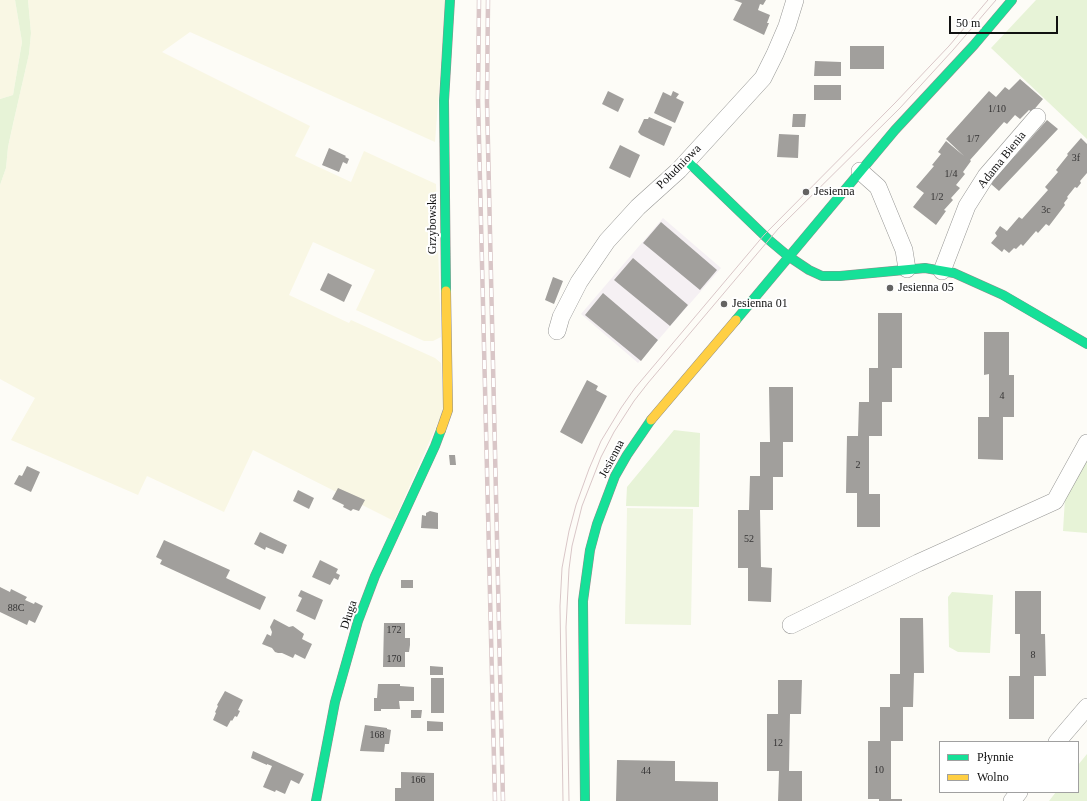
<!DOCTYPE html>
<html>
<head>
<meta charset="utf-8">
<style>
  body { margin:0 }
  #map { position:relative; width:1087px; height:801px; overflow:hidden; background:#fdfcf7; font-family:"Times New Roman",serif }
  canvas { display:block }
  .legend { position:absolute; left:939px; top:741px; width:140px; height:52px; box-sizing:border-box; background:#fff; border:1px solid #a0a0a0; margin:0; padding:5px 7px; list-style:none; font-size:12px; color:#111 }
  .legend li { display:flex; align-items:center; gap:8px; height:20px }
  .legend b { width:20px; border:1px solid #a0a0a0 }
  .scale { position:absolute; left:949px; top:16px; width:109px; height:18px; box-sizing:border-box; border:2px solid #111; border-top:0; padding-left:5px; font-size:12px; line-height:14px; white-space:nowrap; color:#111; -webkit-text-stroke:3px #fff; paint-order:stroke }
</style>
</head>
<body>
<div id="map">
<canvas width="1087" height="801"></canvas>
<ul class="legend">
<li><b style="height:5px;background:#16e098"></b>Płynnie</li>
<li><b style="height:5px;background:#ffcf43"></b>Wolno</li>
</ul>
<div class="scale">50 m</div>
</div>
<script>
const context = document.querySelector('canvas').getContext('2d');
context.lineJoin = 'round';
function paint(path, color) {
  context.fillStyle = color;
  context.fill(path, 'evenodd');
}
function toPath(rows) {
  const path = new Path2D();
  for (const r of rows) {
    path.moveTo(r[0], r[1]);
    for (let i = 2; i < r.length; i += 2) path.lineTo(r[i], r[i + 1]);
  }
  return path;
}
function stroke(path, color, width, dash) {
  context.strokeStyle = color;
  context.lineWidth = width;
  context.lineCap = dash ? 'butt' : 'round';
  context.setLineDash(dash || []);
  context.stroke(path);
}
function write(font, color, halo, rows, align = 'center') {
  context.font = font + ' "Times New Roman",serif';
  context.lineWidth = 4;
  context.setLineDash([]);
  context.textBaseline = 'middle';
  context.strokeStyle = halo;
  context.fillStyle = color;
  for (const [text, x, y, turn = 0] of rows) {
    context.save();
    context.translate(x, y);
    context.rotate((+turn || 0) * Math.PI / 180);
    context.textAlign = isNaN(turn) ? turn : align;
    if (halo) context.strokeText(text, 0, 0);
    context.fillText(text, 0, 0);
    context.restore();
  }
}
paint(toPath([
  [663,218,721,268,638,363,581,314]
]), '#f5f0f3');
paint(toPath([
  [0,0,15,0,22,42,13,95,0,99],
  [28,0,446,0,435,142,190,32,162,52,310,126,295,156,351,182,364,151,436,184,441,337,433,341,424,341,356,310,375,270,313,242,289,295,349,323,351,320,435,358,441,363,444,409,394,521,253,450,224,512,147,476,138,495,11,440,35,398,0,379,0,185,6,168,8,147,13,124,29,54,31,33]
]), '#f9f7e4');
paint(toPath([
  [15,0,28,0,31,33,29,54,13,124,8,147,6,168,0,185,0,99,13,95,22,42],
  [1036,0,1087,0,1087,139,991,48],
  [674,430,700,433,699,507,626,506,627,487],
  [1087,459,1087,533,1063,531,1065,498],
  [952,592,993,595,990,653,958,652,949,647,948,597],
  [1087,754,1087,801,1049,801,1056,792,1078,792,1078,765]
]), '#e7f3d7');
paint(toPath([
  [627,508,693,509,691,625,625,624]
]), '#f0f6e1');
paint(toPath([
  [734,0,766,0,763,5,760,4,758,10,770,15,767,23,769,23,764,35,733,20,742,3],
  [850,46,884,46,884,69,850,69],
  [815,61,841,62,841,76,814,76],
  [1020,79,1043,99,1032,112,1029,110,1020,119,1015,115,1007,124,1004,122,970,160,971,161,963,172,965,174,956,185,960,188,951,198,953,200,944,210,946,211,936,225,913,207,924,193,916,187,934,166,932,165,941,154,938,152,946,141,964,156,946,139,989,91,996,97,1005,87,1009,90],
  [814,85,841,85,841,100,814,100],
  [608,91,624,99,618,112,602,104],
  [673,91,679,94,676,98,684,102,675,123,654,113,663,92,671,96],
  [793,114,806,114,805,127,792,127],
  [649,117,672,127,664,146,641,135,638,132,644,119,648,119],
  [1047,120,1058,129,999,191,991,184,1014,154,1015,156],
  [779,134,799,135,798,158,777,157],
  [1081,138,1087,144,1087,173,1080,181,1081,183,1077,188,1075,187,1067,197,1068,198,1064,203,1065,205,1049,226,1046,224,1038,233,1036,231,1023,246,1021,244,1016,249,1014,248,1009,253,1004,249,1002,252,991,243,997,236,995,233,1000,226,1007,231,1019,217,1022,219,1048,190,1045,187,1058,172,1056,170,1068,155,1067,154],
  [620,145,640,155,630,178,609,168],
  [329,148,346,156,345,157,349,159,347,164,343,162,339,172,322,165],
  [661,222,717,270,700,290,643,243],
  [633,258,688,305,670,326,614,280],
  [328,273,352,285,344,302,320,290],
  [553,277,563,281,554,304,545,300],
  [603,293,658,340,641,361,585,315],
  [878,313,902,313,902,368,892,368,892,402,882,402,882,436,869,436,869,494,880,494,880,527,857,527,857,493,846,493,847,436,858,436,859,402,869,402,869,368,878,368],
  [984,332,1009,332,1009,375,1014,375,1014,417,1003,417,1003,460,978,459,978,417,989,417,989,374,984,375],
  [587,380,598,386,596,390,607,396,582,444,560,432],
  [769,387,793,387,793,442,783,442,783,477,773,477,773,510,760,510,761,567,772,568,771,602,748,601,748,568,738,568,738,510,749,510,750,476,760,476,760,442,770,442],
  [449,455,455,455,456,465,450,465],
  [27,466,40,472,31,492,14,484,19,475,22,476],
  [338,488,365,500,359,511,353,509,351,511,343,507,344,505,332,499],
  [298,490,314,498,309,509,293,501],
  [430,511,438,513,438,529,421,528,422,515,426,516,426,513],
  [260,532,287,545,283,554,266,547,265,550,254,544],
  [164,540,230,570,226,578,266,597,260,610,160,564,162,560,156,557],
  [320,560,338,569,336,573,340,575,338,580,334,578,330,585,312,577],
  [401,580,413,580,413,588,401,588],
  [0,587,10,592,11,589,27,597,25,600,34,604,35,602,43,606,35,623,29,620,27,625,0,612],
  [301,590,323,600,315,620,296,611,302,598,298,596],
  [1015,591,1041,591,1041,634,1045,634,1046,676,1034,676,1034,719,1009,719,1009,676,1020,676,1020,634,1015,634],
  [900,618,923,618,924,673,914,673,913,707,903,707,903,741,891,741,891,799,902,799,902,801,879,801,879,799,868,799,868,741,880,741,880,707,890,707,890,674,900,674],
  [274,619,289,627,293,626,304,634,302,639,312,644,305,659,295,654,293,658,282,653,278,653,275,652,272,648,262,644,267,634,271,636,272,632,270,627],
  [384,623,405,623,405,638,410,638,410,645,409,652,405,652,405,667,383,667],
  [430,666,443,667,443,675,430,675],
  [431,678,444,678,444,713,431,713],
  [778,680,802,680,801,714,790,714,789,771,802,771,802,801,778,801,779,771,767,771,767,714,778,714],
  [378,684,400,684,400,686,414,687,414,701,399,701,400,709,381,709,381,711,374,711,374,698,377,698],
  [225,691,243,700,238,710,240,711,237,717,235,716,232,721,231,720,227,727,213,720,216,713,215,712,218,706,217,705],
  [411,710,422,710,421,718,411,718],
  [427,721,443,722,443,731,427,731],
  [365,725,387,728,387,729,391,730,389,744,385,744,384,752,360,751],
  [253,751,304,774,299,784,291,780,285,794,276,790,275,792,263,787,272,766,267,764,267,765,251,758],
  [617,760,675,761,675,781,718,782,718,801,616,801],
  [401,772,434,773,434,801,395,801,395,788,401,788]
]), '#a19f9c');
const street = toPath([
  [860,171,878,187,904,250,907,269],
  [942,271,967,206,986,176,1037,117],
  [557,331,561,317,579,282,607,241,638,207,679,170,763,78,775,54,787,26,795,0],
  [791,625,918,563,1055,501,1087,443],
  [1057,742,1087,707],
  [1012,801,1019,792]
]);
const fast = toPath([
  [687,161,769,240,788,256,809,270,822,276,840,276,925,268,954,273,1003,295,1087,344],
  [446,291,444,101,450,0],
  [736,320,895,130,974,45,1012,0],
  [316,801,335,702,358,621,375,576,435,446,441,430],
  [585,801,583,601,590,550,597,524,615,476,627,455,651,420]
]);
const slow = toPath([
  [651,420,736,320],
  [441,430,448,410,446,291]
]);
stroke(street, '#979795', 18);
stroke(fast, '#8e8d8b', 10);
stroke(slow, '#8e8d8b', 10);
stroke(street, '#fffffe', 17);
stroke(fast, '#16e098', 9);
stroke(slow, '#ffcf43', 9);
stroke(toPath([
  [563,801,560,606,562,568,569,531,576,505,589,469,601,441,621,408,635,388,764,235,895,103,949,46,988,0],
  [569,801,566,627,569,569,572,546,582,506,601,457,614,432,634,401,648,383,778,229,900,108,953,50,996,0]
]), '#d9c6c7', 1);
const rail = toPath([
  [479,0,478,98,495,801],
  [488,0,487,102,503,801]
]);
stroke(rail, '#d9c6c7', 4.5);
stroke(rail, '#fff', 3, [9]);
for (const [x, y, r, color] of [
  [806,192,4,"#646362"],
  [890,288,4,"#646362"],
  [724,304,4,"#646362"]
]) {
  const dot = new Path2D();
  dot.arc(x, y, r, 0, 2 * Math.PI);
  context.fillStyle = color;
  context.fill(dot);
  stroke(dot, '#fff', 1.5);
}
write('10px', '#353434', null, [
  ["1/10",997,109],
  ["1/7",973,139],
  ["3f",1076,158],
  ["1/4",951,174],
  ["1/2",937,197],
  ["3c",1046,210],
  ["4",1002,396],
  ["2",858,465],
  ["52",749,539],
  ["88C",16,608],
  ["172",394,630],
  ["8",1033,655],
  ["170",394,659],
  ["168",377,735],
  ["12",778,743],
  ["10",879,770],
  ["44",646,771],
  ["166",418,780]
]);
write('12px', '#111', '#fff', [
  ["Adama Bienia",1002,160,-51],
  ["Południowa",679,167,-45],
  ["Grzybowska",433,224,-90],
  ["Jesienna",612,459,-62],
  ["Długa",349,615,-72]
]);
write('12px', '#111', '#fff', [
  ["Jesienna",814,192],
  ["Jesienna 05",898,288],
  ["Jesienna 01",732,304]
], 'left');
</script>
</body>
</html>
